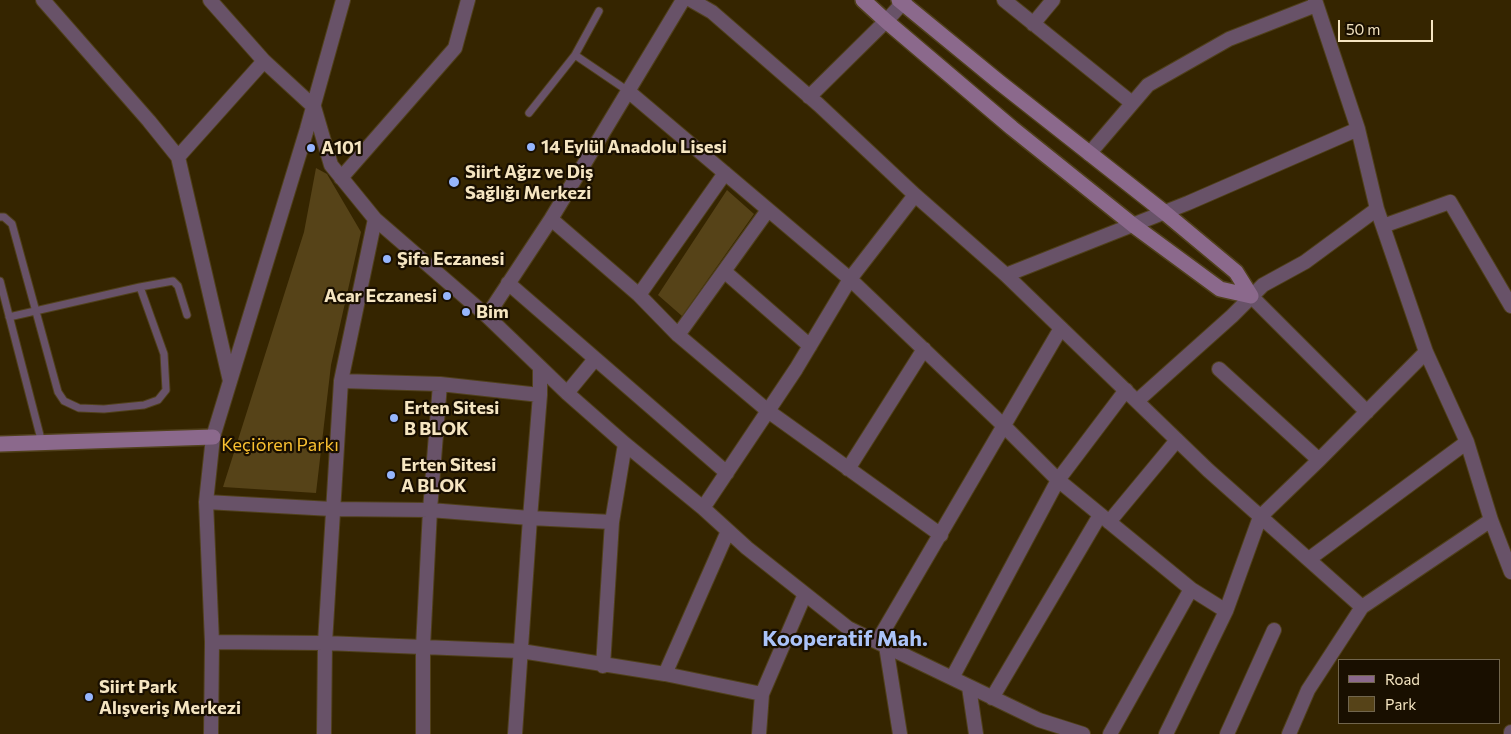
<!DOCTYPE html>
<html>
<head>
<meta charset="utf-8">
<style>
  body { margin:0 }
  #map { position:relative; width:1511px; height:734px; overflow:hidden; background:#352500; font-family:Commissioner,sans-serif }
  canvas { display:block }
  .legend { position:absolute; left:1338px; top:659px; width:162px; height:65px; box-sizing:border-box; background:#190f00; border:1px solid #71654d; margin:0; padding:6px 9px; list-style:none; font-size:15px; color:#f5e5c1 }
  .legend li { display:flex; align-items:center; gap:10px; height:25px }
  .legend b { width:25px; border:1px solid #71654d }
  .scale { position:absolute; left:1338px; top:20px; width:95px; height:22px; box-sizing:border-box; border:2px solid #f5e5c1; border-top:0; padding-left:6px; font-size:15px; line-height:18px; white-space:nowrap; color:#f5e5c1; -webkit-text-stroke:4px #190f00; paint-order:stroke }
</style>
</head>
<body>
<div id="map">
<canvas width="1511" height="734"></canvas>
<ul class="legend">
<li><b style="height:6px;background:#8b698c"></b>Road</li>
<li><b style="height:14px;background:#564318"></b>Park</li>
</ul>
<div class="scale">50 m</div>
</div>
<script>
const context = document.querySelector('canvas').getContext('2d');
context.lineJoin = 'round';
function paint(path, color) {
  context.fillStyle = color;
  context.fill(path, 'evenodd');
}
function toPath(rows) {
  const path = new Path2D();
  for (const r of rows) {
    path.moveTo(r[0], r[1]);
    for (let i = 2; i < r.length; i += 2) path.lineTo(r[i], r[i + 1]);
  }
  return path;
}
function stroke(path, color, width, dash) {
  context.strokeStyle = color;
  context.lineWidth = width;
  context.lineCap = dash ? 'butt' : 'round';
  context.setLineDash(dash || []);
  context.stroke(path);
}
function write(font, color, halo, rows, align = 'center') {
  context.font = font + ' Commissioner,sans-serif';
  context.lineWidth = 4.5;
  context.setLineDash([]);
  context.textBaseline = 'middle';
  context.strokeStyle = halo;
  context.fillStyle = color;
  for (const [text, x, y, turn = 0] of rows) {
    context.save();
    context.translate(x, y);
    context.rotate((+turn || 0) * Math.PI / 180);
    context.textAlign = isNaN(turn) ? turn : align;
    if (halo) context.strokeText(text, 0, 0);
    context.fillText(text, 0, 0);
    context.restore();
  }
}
paint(toPath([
  [316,168,327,174,361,232,331,365,316,493,223,487,304,232],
  [727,190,754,214,682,316,658,295]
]), '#564318');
const lane = toPath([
  [599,11,575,55,628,91],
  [529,113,575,55],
  [0,217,4,217,12,224,58,392,64,401,79,408,104,409,144,405,158,400,166,390,164,354,140,287],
  [0,281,42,443],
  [9,317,140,287,173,281,178,286,187,315]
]);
const street = toPath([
  [43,0,149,121,178,157,230,381],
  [210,0,264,61,314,107,331,165,375,219,487,316,567,393,625,444,703,508,747,548,848,628,1039,720,1083,734],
  [691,0,712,12,819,105,915,195,1006,275,1208,470,1362,607],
  [1004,0,1132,103],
  [1315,0,1358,129,1377,209,1426,352,1467,442,1491,520,1511,572],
  [1033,24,1053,0],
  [628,91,850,279,1004,426,1058,480,1191,589,1226,611],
  [809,97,890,17,905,0],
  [1089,154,1148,85,1229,39,1316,5],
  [178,157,264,61],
  [341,178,455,48,468,0],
  [551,219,639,295,678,335,768,411,941,535],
  [1383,226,1450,202,1511,306],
  [724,271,810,346],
  [1006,275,1188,203,1358,129],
  [508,283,727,473],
  [639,295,725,173],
  [1251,296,1367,412],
  [487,316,551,219,683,0],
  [678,335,768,210],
  [1219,369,1319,460],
  [341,381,440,384,540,395],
  [567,393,595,359],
  [1137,401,1232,316,1263,285,1305,262,1377,209],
  [848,469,924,349],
  [206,502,332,509,430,510,530,518,612,522],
  [703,508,796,369,850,279,915,195],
  [1109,522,1177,440],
  [1309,559,1467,442],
  [212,642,325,643,521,651,665,674,762,694],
  [877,642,1061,328],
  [886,646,900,734],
  [603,666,612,522,625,444],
  [665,674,728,531],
  [952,678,1058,480,1126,390],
  [969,687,976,734],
  [992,698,1100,515],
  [211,734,212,642,206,502,213,437,307,129,343,0],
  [324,734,325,643,341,381,375,219],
  [423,734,423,647,430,510,440,384],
  [515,734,530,518,540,395,540,367],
  [759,734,762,694,805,594],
  [1110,734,1191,589],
  [1166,734,1226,611,1260,517,1319,460,1426,352],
  [1227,734,1274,630],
  [1289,734,1308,690,1362,607,1491,520],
  [1511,734,1511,732]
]);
const secondary = toPath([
  [863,0,886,21,1012,128,1133,225,1220,289,1251,296,1236,272,1164,212,999,82,899,0],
  [0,444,213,437]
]);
stroke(lane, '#50401b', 9);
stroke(street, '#50401b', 16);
stroke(secondary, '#50401b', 18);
stroke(lane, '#685268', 7);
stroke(street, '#685268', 14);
stroke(secondary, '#8b698c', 15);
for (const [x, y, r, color] of [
  [531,147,5,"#96b6fd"],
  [311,148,5,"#96b6fd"],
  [454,182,6,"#96b6fd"],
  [387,259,5,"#96b6fd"],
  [447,296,5,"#96b6fd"],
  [466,312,5,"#96b6fd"],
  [394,418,5,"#96b6fd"],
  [391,475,5,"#96b6fd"],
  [89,697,5,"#96b6fd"]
]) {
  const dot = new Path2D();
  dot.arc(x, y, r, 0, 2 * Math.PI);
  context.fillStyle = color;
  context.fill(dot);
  stroke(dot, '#190f00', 2);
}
write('bold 18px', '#f5e5c1', '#190f00', [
  ["14 Eylül Anadolu Lisesi",541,147],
  ["A101",321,148],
  ["Siirt Ağız ve Diş",465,172],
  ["Sağlığı Merkezi",465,193],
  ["Şifa Eczanesi",397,259],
  ["Acar Eczanesi",437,296,"right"],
  ["Bim",476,312],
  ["Erten Sitesi",404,408],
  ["B BLOK",404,429],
  ["Erten Sitesi",401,465],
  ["A BLOK",401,486],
  ["Siirt Park",99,687],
  ["Alışveriş Merkezi",99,708]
], 'left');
write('18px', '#fac131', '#190f00', [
  ["Keçiören Parkı",280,445]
]);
write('bold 22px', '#abc4f9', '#190f00', [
  ["Kooperatif Mah.",845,639]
]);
</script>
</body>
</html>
